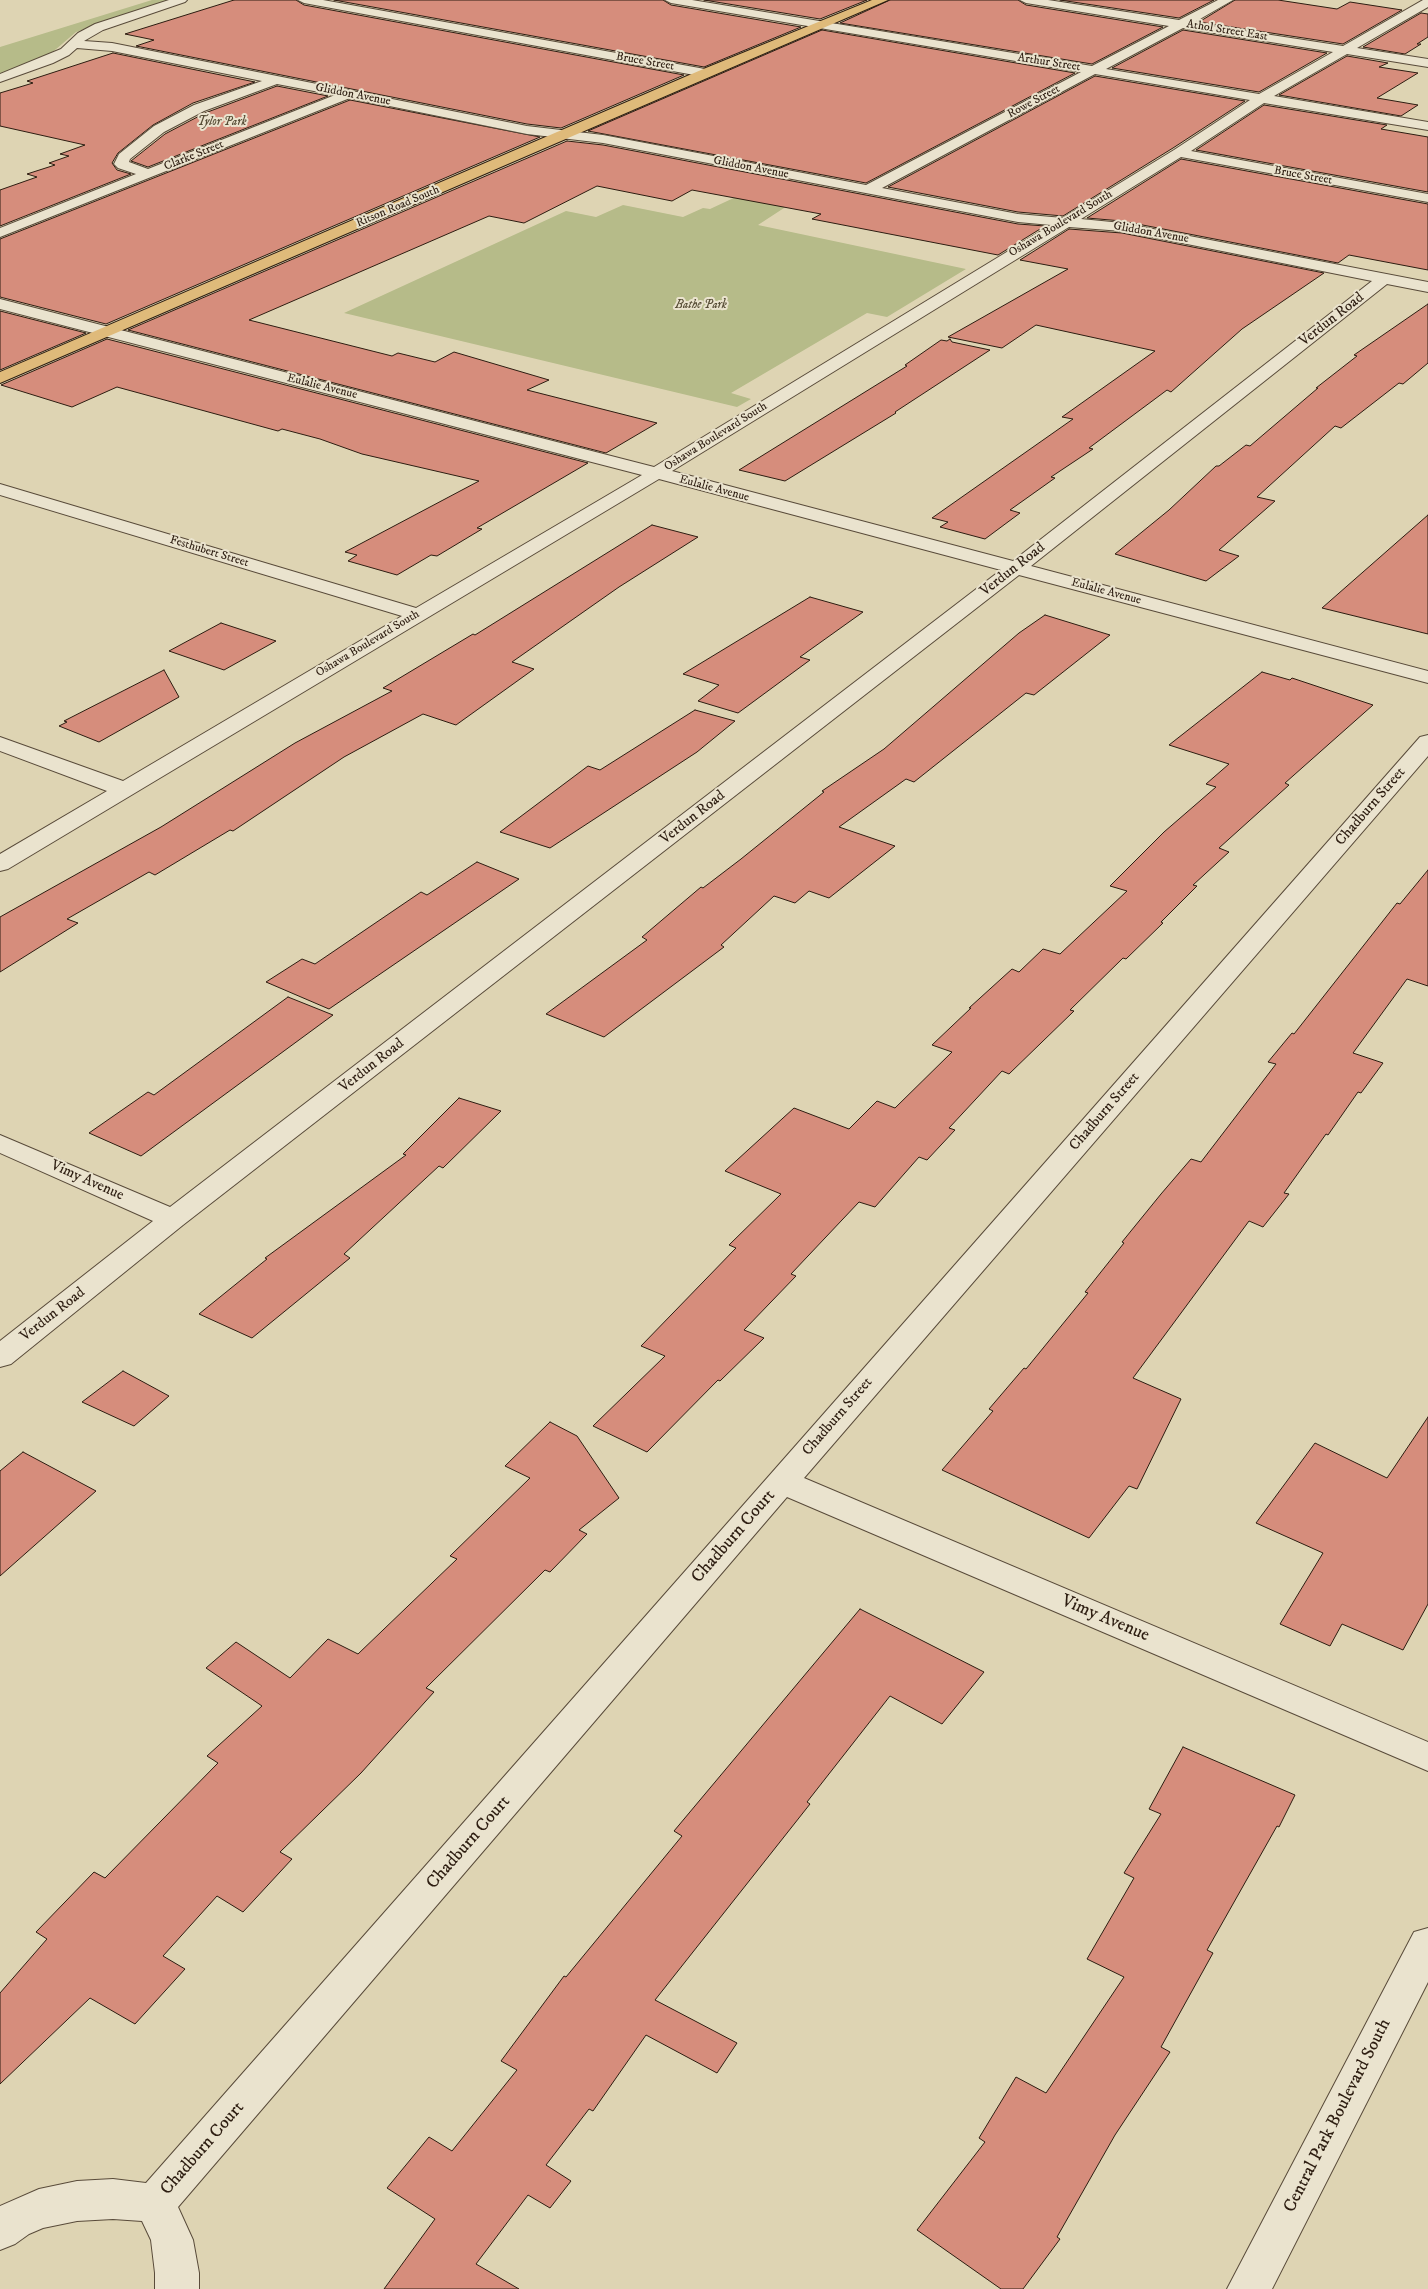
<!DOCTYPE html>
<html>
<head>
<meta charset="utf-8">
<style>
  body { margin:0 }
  canvas { display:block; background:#ded4b3 }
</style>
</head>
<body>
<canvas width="1428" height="2289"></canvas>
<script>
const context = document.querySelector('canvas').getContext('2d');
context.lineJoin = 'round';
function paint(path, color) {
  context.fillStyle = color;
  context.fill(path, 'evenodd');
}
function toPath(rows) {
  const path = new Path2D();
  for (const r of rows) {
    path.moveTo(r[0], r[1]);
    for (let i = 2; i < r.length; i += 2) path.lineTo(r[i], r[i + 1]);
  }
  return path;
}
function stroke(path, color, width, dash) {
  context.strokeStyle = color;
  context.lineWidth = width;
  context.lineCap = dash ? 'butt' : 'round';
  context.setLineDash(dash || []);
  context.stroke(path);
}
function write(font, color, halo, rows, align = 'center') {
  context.font = font + ' "IM FELL DW Pica",serif';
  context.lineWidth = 4;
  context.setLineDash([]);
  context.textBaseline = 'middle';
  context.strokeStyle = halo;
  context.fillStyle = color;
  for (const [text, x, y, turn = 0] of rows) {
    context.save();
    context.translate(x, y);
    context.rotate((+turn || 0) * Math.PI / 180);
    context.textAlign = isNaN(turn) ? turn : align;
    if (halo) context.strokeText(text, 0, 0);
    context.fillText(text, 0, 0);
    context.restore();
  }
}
paint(toPath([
  [152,0,169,0,76,32,48,56,0,74,0,47],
  [768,182,810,191,758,225,966,269,887,317,867,313,731,393,751,399,737,407,344,313,566,211,596,217,623,205,683,217,703,208,710,209]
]), '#b6bb89');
const building = toPath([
  [234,0,296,0,304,5,684,75,561,128,527,124,136,46,154,40,125,34,234,0],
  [334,0,663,0,671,5,801,27,704,67,334,0],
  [704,0,867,0,820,19,704,0],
  [890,0,1018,0,1026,5,1163,27,1092,64,840,23,890,0],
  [1060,0,1214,0,1179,18,1060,0],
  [1235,0,1278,0,1337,9,1350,2,1402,10,1343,44,1199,22,1235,0],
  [1421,13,1428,14,1428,37,1417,44,1421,44,1405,54,1363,47,1421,13],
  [822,30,1075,73,866,183,588,131,822,30],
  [1183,30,1327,53,1259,92,1112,68,1183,30],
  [113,53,255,82,193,103,153,125,118,153,112,163,117,170,131,174,0,226,0,190,37,177,27,174,55,165,49,163,69,156,60,154,85,145,0,126,0,93,33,83,27,81,113,53],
  [1347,56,1388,63,1379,67,1418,73,1377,98,1418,105,1401,116,1279,95,1347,56],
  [1095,76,1245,101,1173,148,1063,216,1018,212,888,187,1095,76],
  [277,86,328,96,148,167,131,161,165,134,205,113,277,86],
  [350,100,540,137,106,324,0,297,0,239,350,100],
  [1264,105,1387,125,1381,129,1428,137,1428,192,1196,150,1264,105],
  [567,141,603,145,1018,224,1045,226,998,255,812,219,821,214,692,190,672,201,597,186,524,223,489,216,249,320,392,356,398,353,435,362,454,352,549,380,527,390,657,423,606,453,128,330,567,141],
  [1181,159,1428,204,1428,270,1349,255,1338,263,1122,221,1087,218,1181,159],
  [1069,229,1122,233,1324,273,1242,329,1171,392,1167,390,1089,448,1093,449,1051,477,1055,478,1010,510,1020,513,985,539,940,527,948,522,932,518,1073,419,1062,417,1155,351,1036,325,1002,348,948,337,1068,269,1020,260,1069,229],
  [1428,304,1428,363,1403,384,1399,383,1341,428,1335,426,1257,497,1275,501,1219,550,1239,556,1206,581,1115,554,1169,510,1216,466,1219,466,1246,445,1250,446,1318,388,1316,388,1357,356,1354,355,1428,304],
  [0,311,86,333,0,370,0,311],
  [107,339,588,463,477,528,482,529,437,556,431,555,397,575,348,561,357,555,345,552,479,481,362,454,320,439,282,429,278,431,117,387,72,407,1,385,107,339],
  [950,339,952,342,990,350,895,412,896,413,785,481,739,470,907,366,905,365,941,340,947,341,950,339],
  [1428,515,1428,634,1322,608,1428,515],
  [652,525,698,537,619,587,512,662,534,669,456,725,423,714,344,757,233,831,230,830,155,875,149,872,67,919,78,923,0,972,0,917,161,827,295,743,392,691,383,688,473,634,475,635,652,525],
  [810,597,863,612,800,657,810,660,738,713,698,701,719,685,683,674,810,597],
  [1045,615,1110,635,1034,695,1026,693,914,782,906,779,839,827,895,846,829,898,809,891,795,903,774,896,721,945,724,947,604,1037,546,1014,647,940,642,937,701,887,703,888,741,859,824,792,822,791,884,749,1019,633,1045,615],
  [221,623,276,641,224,670,169,651,221,623],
  [164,670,179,697,99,742,59,726,67,722,64,721,164,670],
  [1262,672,1290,680,1292,678,1373,705,1285,783,1289,785,1219,848,1229,852,1193,885,1197,886,1161,922,1163,923,1126,959,1123,958,1070,1010,1074,1011,1009,1074,1002,1071,949,1128,955,1130,927,1160,919,1157,875,1207,859,1202,791,1274,796,1276,744,1330,764,1338,720,1381,718,1380,647,1452,593,1426,665,1356,641,1346,736,1248,729,1245,781,1194,725,1171,794,1108,849,1129,877,1101,895,1108,952,1052,932,1045,971,1008,969,1008,1012,969,1019,972,1043,949,1060,954,1127,891,1110,886,1164,832,1216,787,1206,784,1229,764,1169,745,1262,672],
  [695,710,735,721,697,752,550,848,500,832,588,766,600,770,695,710],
  [477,862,519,879,329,1009,266,982,302,959,315,964,421,892,427,895,477,862],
  [1428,870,1428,986,1407,979,1353,1053,1383,1063,1361,1093,1358,1092,1328,1135,1326,1134,1284,1193,1289,1194,1263,1227,1249,1221,1133,1378,1181,1399,1137,1489,1129,1486,1089,1538,942,1470,993,1411,989,1409,1024,1368,1026,1369,1088,1293,1085,1292,1124,1243,1122,1242,1161,1194,1191,1159,1201,1162,1276,1064,1268,1062,1292,1033,1294,1034,1397,903,1400,904,1428,870],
  [288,997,333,1015,141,1156,89,1133,148,1092,154,1095,288,997],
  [459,1098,501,1111,443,1168,439,1166,344,1254,350,1258,252,1338,199,1314,267,1259,265,1258,406,1155,403,1154,459,1098],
  [123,1371,169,1396,134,1426,82,1402,123,1371],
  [1428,1417,1428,1604,1403,1650,1342,1624,1330,1646,1280,1624,1323,1553,1256,1523,1315,1443,1387,1478,1428,1417],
  [550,1422,577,1436,619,1498,579,1530,587,1534,550,1572,545,1570,426,1688,434,1692,361,1773,280,1852,292,1859,243,1912,217,1896,163,1956,185,1969,135,2024,90,1998,0,2084,0,1993,47,1939,36,1932,94,1872,105,1878,218,1763,207,1756,262,1706,206,1668,236,1642,290,1678,328,1639,358,1654,457,1559,450,1556,530,1478,505,1466,550,1422],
  [23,1452,96,1491,0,1576,0,1471,23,1452],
  [860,1609,984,1672,942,1724,890,1696,807,1802,810,1804,655,2000,737,2043,717,2073,646,2035,593,2111,589,2109,546,2165,571,2181,550,2208,528,2195,476,2264,519,2289,384,2289,435,2219,387,2188,429,2137,452,2151,517,2070,501,2061,564,1976,566,1977,682,1836,674,1831,860,1609],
  [1183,1747,1295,1795,1279,1827,1277,1826,1207,1950,1213,1953,1161,2047,1170,2052,1115,2135,1057,2237,1060,2239,1023,2289,1001,2289,917,2230,985,2142,979,2138,1016,2077,1046,2093,1124,1977,1087,1959,1134,1878,1124,1873,1161,1814,1149,1809,1183,1747]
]);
paint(building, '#d68d7c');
stroke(building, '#2d1d11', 1);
const minor = toPath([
  [169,0,187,0,185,2,103,30,84,41,112,43,527,126,603,135,866,185,1081,72,671,3,665,0,692,0,1092,66,1169,26,1026,3,1020,0,1048,0,1179,20,1218,0,1233,0,1193,23,1343,46,1423,0,1428,0,1428,7,1357,48,1428,59,1428,67,1347,54,1274,96,1428,122,1428,130,1264,103,1191,151,1428,194,1428,202,1181,157,1081,219,1122,223,1428,282,1428,292,1387,284,1031,566,1428,671,1428,683,1019,575,183,1225,11,1364,0,1367,0,1341,153,1221,0,1153,0,1135,170,1207,1001,570,659,479,8,869,0,871,0,854,107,791,0,751,0,737,123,781,402,616,0,495,0,484,416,608,642,475,0,309,0,299,654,467,1051,225,1018,222,603,143,527,134,350,98,0,237,0,228,136,174,118,168,114,164,119,154,154,126,194,105,262,81,112,51,77,48,69,55,53,63,0,82,0,74,61,49,78,33,95,24,169,0],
  [1183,28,1333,52,1259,94,1106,69,1183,28],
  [1095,74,1250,100,1174,150,1063,218,1018,214,882,188,1095,74],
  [277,84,335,95,148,169,129,162,130,159,164,132,204,111,277,84],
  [1069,227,1122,231,1372,281,1013,561,672,471,1069,227],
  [298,0,323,0,705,69,711,73,705,77,304,3,298,0],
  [1428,735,1428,756,804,1478,1428,1742,1428,1771,787,1497,178,2207,193,2240,199,2273,199,2289,155,2289,155,2273,151,2240,142,2221,113,2219,77,2221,43,2228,29,2234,15,2244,0,2250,0,2206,39,2189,77,2181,113,2179,146,2183,1420,737,1428,735],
  [1428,1928,1428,1982,1272,2289,1227,2289,1414,1932,1428,1928]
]);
const major = toPath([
  [872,0,888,0,0,383,0,372,701,70,872,0]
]);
stroke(minor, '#594b3a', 2);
stroke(major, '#2d1d11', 2);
paint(minor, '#eae3ce');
paint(major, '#dfba7a');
write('12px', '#2d1d11', '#eae3ce', [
  ["Athol Street East",1227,31,9],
  ["Bruce Street",645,62,10],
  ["Arthur Street",1049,63,9],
  ["Gliddon Avenue",353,95,11],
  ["Rowe Street",1034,102,-28],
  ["Clarke Street",194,156,-22],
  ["Gliddon Avenue",751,168,11],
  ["Bruce Street",1303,176,10],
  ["Ritson Road South",398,207,-23],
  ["Oshawa Boulevard South",1061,224,-31],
  ["Gliddon Avenue",1151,233,10],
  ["Eulalie Avenue",322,387,14],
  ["Oshawa Boulevard South",716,437,-32],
  ["Eulalie Avenue",714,489,15],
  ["Festhubert Street",209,552,17],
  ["Eulalie Avenue",1106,592,15],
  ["Oshawa Boulevard South",368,644,-31]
]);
write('italic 12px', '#564c35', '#eae3ce', [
  ["Tylor Park",222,123],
  ["Bathe Park",701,306]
]);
write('15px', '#2d1d11', '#eae3ce', [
  ["Verdun Road",1332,320,-38],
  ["Verdun Road",1013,570,-38],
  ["Chadburn Street",1371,807,-49],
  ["Verdun Road",693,818,-38],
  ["Verdun Road",372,1066,-38],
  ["Chadburn Street",1105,1112,-49],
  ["Vimy Avenue",87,1181,24],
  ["Verdun Road",53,1315,-38],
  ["Chadburn Street",838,1417,-49]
]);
write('18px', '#2d1d11', '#eae3ce', [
  ["Chadburn Court",734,1537,-49],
  ["Vimy Avenue",1105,1619,23],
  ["Chadburn Court",469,1843,-49],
  ["Central Park Boulevard South",1338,2116,-63],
  ["Chadburn Court",203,2149,-49]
]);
</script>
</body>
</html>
